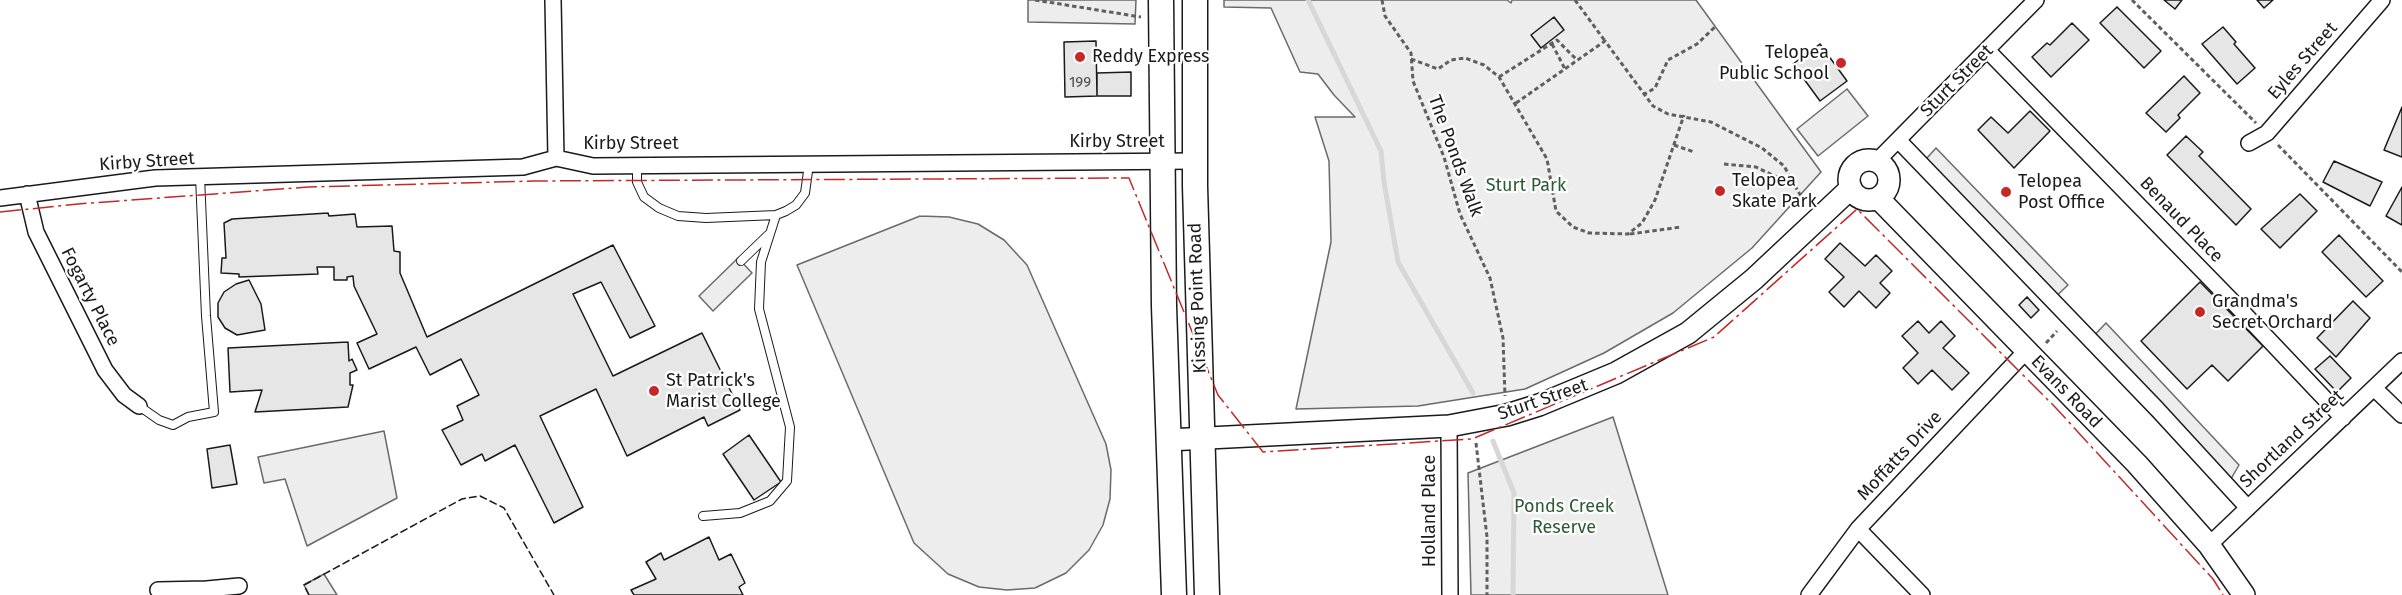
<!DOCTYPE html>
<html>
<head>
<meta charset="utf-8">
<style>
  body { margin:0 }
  canvas { display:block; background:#fff }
</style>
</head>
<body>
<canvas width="2402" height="595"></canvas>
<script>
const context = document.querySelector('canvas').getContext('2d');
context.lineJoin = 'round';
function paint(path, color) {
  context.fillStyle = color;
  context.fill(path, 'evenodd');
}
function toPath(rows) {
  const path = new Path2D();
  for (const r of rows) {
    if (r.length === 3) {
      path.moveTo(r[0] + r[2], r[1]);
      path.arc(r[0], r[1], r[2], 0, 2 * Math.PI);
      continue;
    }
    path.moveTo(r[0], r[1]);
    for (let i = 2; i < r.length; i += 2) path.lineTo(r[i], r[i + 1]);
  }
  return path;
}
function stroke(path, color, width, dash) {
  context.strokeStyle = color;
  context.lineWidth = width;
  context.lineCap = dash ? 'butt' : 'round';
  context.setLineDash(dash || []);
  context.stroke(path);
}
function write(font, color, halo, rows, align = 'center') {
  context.font = font + ' "Fira Sans",sans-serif';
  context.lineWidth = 4.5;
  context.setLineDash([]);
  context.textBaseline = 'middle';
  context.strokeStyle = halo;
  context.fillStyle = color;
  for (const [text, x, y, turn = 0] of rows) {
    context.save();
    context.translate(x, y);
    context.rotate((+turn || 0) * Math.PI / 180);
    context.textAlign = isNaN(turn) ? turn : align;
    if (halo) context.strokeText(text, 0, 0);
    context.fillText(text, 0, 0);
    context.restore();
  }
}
const built = toPath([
  [1028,0,1136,0,1135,24,1028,22,1028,0],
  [1224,0,1507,0,1511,3,1512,0,1696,0,1821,172,1752,248,1673,313,1604,353,1525,389,1418,406,1296,409,1331,242,1329,161,1315,117,1355,117,1334,95,1318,74,1300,72,1271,8,1224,7,1224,0],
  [1847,89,1868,116,1818,156,1797,129,1847,89],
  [1936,148,2068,285,2048,304,1917,169,1936,148],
  [920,216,949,217,978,224,1004,240,1027,265,1106,444,1111,470,1110,499,1103,525,1089,550,1066,573,1035,588,1007,590,979,587,948,574,914,543,797,265,920,216],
  [738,258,752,273,713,311,699,296,738,258],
  [2106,323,2239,465,2224,491,2085,345,2106,323],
  [1613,417,1668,595,1471,595,1468,473,1613,417],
  [384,431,397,498,307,546,285,479,264,483,258,457,384,431],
  [324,574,337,595,309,595,304,585,324,574]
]);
paint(built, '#ededed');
stroke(built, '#6a6a6a', 1.5);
stroke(toPath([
  [1308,0,1381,151,1384,182,1398,262,1473,393],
  [1493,441,1514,493,1513,595]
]), '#d7d7d7', 5);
const building = toPath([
  [2164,0,2182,0,2175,9,2164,0],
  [2257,0,2273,0,2264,8,2257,0],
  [2117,7,2161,51,2144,68,2100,23,2117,7],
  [1554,17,1564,30,1541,48,1531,35,1554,17],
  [2072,23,2089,40,2051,77,2032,57,2047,43,2050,45,2072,23],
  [2223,27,2236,42,2234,44,2255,68,2237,84,2202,44,2223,27],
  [1096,41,1097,96,1065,97,1064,42,1096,41],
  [1820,44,1847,81,1820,101,1793,64,1820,44],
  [1131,72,1131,96,1097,96,1097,73,1131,72],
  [2184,76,2200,93,2178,115,2180,118,2166,132,2146,113,2184,76],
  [2402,107,2402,157,2384,150,2402,107],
  [2030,111,2050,131,2014,168,1978,130,1991,117,2008,133,2030,111],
  [2186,136,2203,152,2199,156,2251,209,2236,225,2167,155,2186,136],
  [2334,161,2382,182,2370,206,2323,182,2334,161],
  [2402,187,2402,225,2386,216,2402,187],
  [2300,194,2317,211,2280,248,2261,229,2300,194],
  [328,213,329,216,355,214,357,227,392,226,394,251,400,252,400,273,427,337,613,245,655,326,630,338,601,282,573,294,613,376,702,333,740,410,708,426,704,417,627,456,596,389,540,416,583,507,554,523,515,445,485,461,482,454,461,465,442,430,463,420,457,406,479,395,461,359,430,375,416,347,369,369,357,343,377,334,354,286,353,276,347,277,347,280,334,280,334,267,317,267,318,274,239,277,239,274,221,273,222,258,226,258,224,223,232,219,328,213],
  [2339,235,2383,281,2366,297,2322,252,2339,235],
  [1840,243,1865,266,1876,255,1892,271,1880,283,1890,293,1876,308,1859,291,1844,307,1829,292,1844,277,1825,259,1840,243],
  [249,280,261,304,265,330,237,335,225,328,218,317,218,303,224,292,236,284,249,280],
  [2200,282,2263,346,2228,381,2212,365,2187,389,2141,341,2200,282],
  [2027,297,2039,310,2031,318,2019,305,2027,297],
  [2353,301,2370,318,2336,357,2317,338,2353,301],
  [1918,321,1929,333,1941,321,1955,336,1943,348,1969,373,1952,390,1932,370,1918,384,1903,368,1918,353,1902,336,1918,321],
  [348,342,349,361,352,359,357,370,350,373,350,385,353,385,348,407,255,412,262,390,230,392,228,348,348,342],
  [2330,356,2351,378,2337,392,2315,369,2330,356],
  [749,435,781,482,754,500,723,454,749,435],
  [230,445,237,484,212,488,207,449,230,445],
  [709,537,719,560,731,554,745,583,739,587,743,595,634,595,631,590,656,579,646,562,661,553,664,560,709,537]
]);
paint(building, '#e6e6e6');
stroke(building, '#1a1a1a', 1.5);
const lane = toPath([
  [637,165,637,182,644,197,659,208,678,216,706,218,776,215,786,211,796,205,805,193,809,164],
  [741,261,768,235],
  [139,406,159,420,173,425,188,417,214,412,206,316,200,177],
  [703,516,740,513,770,501,787,481,790,427,759,309,761,262,776,215]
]);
const street = toPath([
  [553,0,556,158],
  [1988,51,2234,303,2343,418],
  [1898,140,2157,409,2248,508],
  [2249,143,2267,133,2382,0],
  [1876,162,2036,0],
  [27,194,36,232,105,370,124,395,139,406],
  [0,198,155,178,523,167,556,158,593,166,1194,161],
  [2374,388,2402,415],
  [1449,426,1450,595],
  [1858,529,1922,595],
  [2209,545,2402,361],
  [158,590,207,589],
  [210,595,207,589,239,586],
  [1809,595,1858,529,2027,350]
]);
const secondary = toPath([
  [1869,180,20],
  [1878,198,2137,464,2209,545,2244,595],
  [1168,440,1449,426,1507,415,1539,405,1616,373,1688,333,1754,279,1851,188]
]);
const primary = toPath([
  [1161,0,1164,306,1174,595],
  [1195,0,1195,186,1207,595]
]);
stroke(lane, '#1a1a1a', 10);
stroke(street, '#1a1a1a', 18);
stroke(secondary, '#1a1a1a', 24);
stroke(primary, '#1a1a1a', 27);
stroke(toPath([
  [1035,0,1141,17],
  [1382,0,1385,16,1411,53,1413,81,1444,157,1460,214,1490,278,1503,338,1505,396],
  [1575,0,1605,41],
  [2132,0,2256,123],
  [1552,44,1565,69],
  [1411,59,1438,69,1451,60,1465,58,1484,65,1499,77,1547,159,1556,211,1573,227,1589,233,1628,234,1642,223,1655,200,1684,115],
  [1499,77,1557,40,1577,60],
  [1643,95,1655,88,1668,60,1697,44,1716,26],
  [1516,103,1605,41,1653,106,1668,114,1711,122,1762,148,1784,166,1795,186],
  [1674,145,1694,152],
  [2278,145,2402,272],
  [1724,164,1756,167,1795,186,1805,203],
  [1630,234,1681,227],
  [2046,343,2057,331],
  [1476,443,1487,537,1487,595]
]), '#5f5f5f', 3, [4.5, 3]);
stroke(lane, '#fff', 8);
stroke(street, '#fff', 15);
stroke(secondary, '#fff', 21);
stroke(primary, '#fff', 24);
stroke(toPath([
  [309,595,304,585,462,499,480,496,504,508,554,595]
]), '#1a1a1a', 1.5, [8, 3]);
stroke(toPath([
  [0,212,78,204,308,187,534,181,1129,178,1218,395,1263,452,1472,439,1714,337,1857,209,2055,407,2213,579,2223,595]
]), '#c62828', 1.5, [21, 4.5, 3, 4.5]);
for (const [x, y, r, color] of [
  [1080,57,6,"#c62828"],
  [1841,63,6,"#c62828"],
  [1720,191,6,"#c62828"],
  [2006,192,6,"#c62828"],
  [2200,312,6,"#c62828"],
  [654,391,6,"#c62828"]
]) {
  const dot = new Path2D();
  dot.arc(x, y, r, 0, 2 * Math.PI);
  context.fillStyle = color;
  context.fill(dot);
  stroke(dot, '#fff', 2);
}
write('15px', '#4d4d4d', null, [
  ["199",1080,83]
]);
write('18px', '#1a1a1a', '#fff', [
  ["Telopea",1829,53,"right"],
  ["Public School",1829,74,"right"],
  ["Reddy Express",1092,57],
  ["Telopea",1732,181],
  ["Skate Park",1732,202],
  ["Telopea",2018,182],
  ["Post Office",2018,203],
  ["Grandma's",2212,302],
  ["Secret Orchard",2212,323],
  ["St Patrick's",666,381],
  ["Marist College",666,402]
], 'left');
write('18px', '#1a1a1a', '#fff', [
  ["Eyles Street",2303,61,-49],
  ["Sturt Street",1957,81,-45],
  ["Kirby Street",1117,142],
  ["Kirby Street",631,144],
  ["The Ponds Walk",1455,156,70],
  ["Kirby Street",147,162,-4],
  ["Benaud Place",2181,220,46],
  ["Fogarty Place",90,297,63],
  ["Kissing Point Road",1198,298,-92],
  ["Evans Road",2066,392,46],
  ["Sturt Street",1543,400,-19],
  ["Shortland Street",2292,439,-43],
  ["Moffatts Drive",1900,456,-47],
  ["Holland Place",1430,511,-90]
]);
write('18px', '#2b5a34', '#fff', [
  ["Sturt Park",1526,186],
  ["Ponds Creek",1564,507],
  ["Reserve",1564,528]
]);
</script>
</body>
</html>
